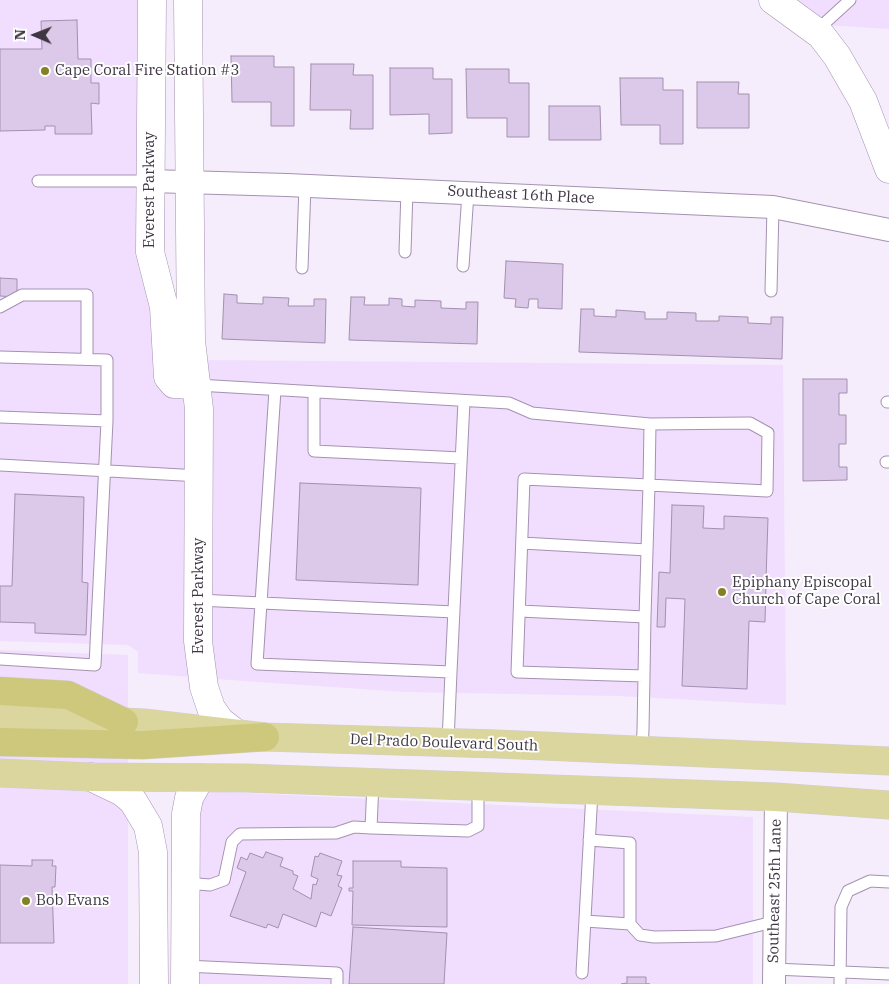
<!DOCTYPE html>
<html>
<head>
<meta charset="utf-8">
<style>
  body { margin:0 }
  #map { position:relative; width:889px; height:984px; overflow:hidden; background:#f5edfb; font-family:"IBM Plex Serif",serif }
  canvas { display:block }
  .north { position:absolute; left:10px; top:10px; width:50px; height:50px; -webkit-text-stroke:4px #fefefe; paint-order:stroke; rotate:271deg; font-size:14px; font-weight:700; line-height:20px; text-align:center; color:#3e3643 }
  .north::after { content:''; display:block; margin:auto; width:18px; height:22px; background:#3e3643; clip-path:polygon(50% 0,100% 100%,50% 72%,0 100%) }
</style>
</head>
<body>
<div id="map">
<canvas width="889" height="984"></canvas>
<div class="north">N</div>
</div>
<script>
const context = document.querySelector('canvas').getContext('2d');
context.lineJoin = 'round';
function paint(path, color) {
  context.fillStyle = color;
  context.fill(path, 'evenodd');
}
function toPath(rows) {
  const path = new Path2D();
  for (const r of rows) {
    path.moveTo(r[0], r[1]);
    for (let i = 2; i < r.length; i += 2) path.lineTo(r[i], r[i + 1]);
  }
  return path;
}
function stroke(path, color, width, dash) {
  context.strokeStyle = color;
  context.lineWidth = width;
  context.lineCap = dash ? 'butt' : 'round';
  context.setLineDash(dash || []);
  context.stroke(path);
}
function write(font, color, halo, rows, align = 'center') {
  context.font = font + ' "IBM Plex Serif",serif';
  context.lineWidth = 4;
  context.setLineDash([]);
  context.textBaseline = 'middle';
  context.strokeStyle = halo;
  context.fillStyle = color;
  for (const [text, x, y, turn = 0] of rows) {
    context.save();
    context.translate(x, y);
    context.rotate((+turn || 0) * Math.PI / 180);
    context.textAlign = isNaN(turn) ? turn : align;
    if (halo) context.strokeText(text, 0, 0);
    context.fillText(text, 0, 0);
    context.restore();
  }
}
paint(toPath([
  [0,0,139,0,153,359,186,396,190,677,138,673,138,652,128,645,0,641],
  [792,0,889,0,889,29,826,25],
  [204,360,783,365,786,705,618,696,405,692,215,679,210,640],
  [0,650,128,655,128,984,0,984],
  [205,791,753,817,753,984,198,984,198,815]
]), '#f1defe');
const building = toPath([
  [77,20,78,59,91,59,91,83,99,83,99,104,91,103,92,134,55,134,55,126,45,126,45,130,0,131,0,49,42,49,41,21,77,20],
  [231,56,274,56,274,67,294,67,294,126,271,126,271,102,232,102,231,56],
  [311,64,354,64,353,75,373,75,373,129,350,129,351,110,310,110,311,64],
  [390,68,433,68,433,79,452,79,452,133,429,134,429,114,390,115,390,68],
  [466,69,509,69,509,83,529,83,529,137,507,137,507,118,467,118,466,69],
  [620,78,663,78,663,90,683,90,683,144,660,144,660,125,621,125,620,78],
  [697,82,739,82,738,94,749,94,749,128,697,128,697,82],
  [549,106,600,106,601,140,549,140,549,106],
  [506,261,563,264,562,309,538,308,538,299,529,299,528,308,515,307,516,299,504,298,506,261],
  [0,278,17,279,17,297,0,296,0,278],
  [224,294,237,295,237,303,263,304,263,297,289,298,288,306,314,306,314,299,326,299,325,343,222,339,224,294],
  [351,297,365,297,364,305,389,305,389,298,402,299,402,306,415,307,415,300,441,301,441,308,466,309,466,302,478,302,477,344,349,340,351,297],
  [581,309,594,309,594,316,616,317,616,310,645,312,645,319,667,319,667,312,696,313,696,321,719,321,719,316,748,317,748,323,771,324,771,317,783,317,782,359,579,352,581,309],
  [803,379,847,379,847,393,839,393,839,415,846,415,846,444,839,444,839,467,847,467,847,480,803,481,803,379],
  [300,483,421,488,418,585,296,580,300,483],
  [15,494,84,497,82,582,88,583,86,635,35,633,35,623,0,622,0,586,12,586,15,494],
  [672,505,704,506,703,528,724,529,724,516,768,518,766,579,762,579,761,585,766,585,765,622,749,621,747,689,682,686,685,599,666,598,665,627,657,627,659,572,670,573,672,505],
  [266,852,283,858,280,866,293,871,293,874,298,876,293,889,311,899,313,884,316,885,318,879,311,876,315,856,318,857,320,853,342,861,337,875,342,876,338,886,342,888,331,916,321,912,316,927,283,914,278,928,268,924,266,928,230,916,246,872,237,868,241,857,247,860,250,853,263,858,266,852],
  [32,860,53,860,52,866,56,866,55,887,52,887,54,943,0,943,0,865,32,866,32,860],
  [353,861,401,861,401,867,447,868,447,927,352,925,353,891,349,891,349,888,353,888,353,861],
  [353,927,447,933,444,984,349,984,353,927],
  [627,977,646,977,646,984,650,984,621,984,627,983,627,977]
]);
paint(building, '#dcc9e9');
stroke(building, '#a390b0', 1);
const service = toPath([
  [815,32,850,0],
  [38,181,150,181],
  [405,252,407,190],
  [463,266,468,193],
  [302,268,305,186],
  [771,291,773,207],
  [0,307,22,295,87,295,87,359],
  [0,357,107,360,107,421],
  [197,385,509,403,532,413,650,424],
  [275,390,257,664,451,672,464,401],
  [314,393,314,451,461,458],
  [887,402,889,402],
  [0,417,107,421,95,665,0,659],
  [886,462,889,462],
  [0,465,200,476],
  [522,543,647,550],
  [198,600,454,612],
  [520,611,645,617],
  [448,742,451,672],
  [642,750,643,730,644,676,645,617,649,485,650,424,750,423,768,433,767,491,649,485,524,479,517,672,644,676],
  [373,783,371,828,468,831,478,826,478,787],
  [589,840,630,843,630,924],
  [185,883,210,885,224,880,232,842,240,834,336,833,354,827,371,828],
  [585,921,630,924,640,935,654,937,716,936,773,922],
  [185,966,337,973,337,984],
  [774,969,889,974],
  [582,973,592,792],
  [840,984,841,907,848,891,870,881,889,882]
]);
const minor = toPath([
  [150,181,287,185,773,207,889,230],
  [774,984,776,797]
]);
const tertiary = toPath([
  [152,0,150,252,164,307,168,377,174,384,197,385],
  [188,0,191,341,199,409,198,641,204,687,211,708,220,721,237,734],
  [773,0,821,35,837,56,863,101,889,169],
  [91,777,122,792,133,801,148,826,153,852,154,984],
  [185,984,186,814,189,798,200,778]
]);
const primary = toPath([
  [0,716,144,723,265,737,497,744,889,761],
  [0,773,91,777,246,778,776,797,889,805]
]);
const trunk = toPath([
  [0,691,68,695,124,722],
  [0,742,143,745,265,737]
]);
stroke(service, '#a592b1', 13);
stroke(minor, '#a592b1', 24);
stroke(tertiary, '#a592b1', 29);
stroke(primary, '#d1cfd2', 29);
stroke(trunk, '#d1cfd2', 29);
stroke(service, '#fff', 11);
stroke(minor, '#fff', 22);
stroke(tertiary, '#fff', 28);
stroke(primary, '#dad69d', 28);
stroke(trunk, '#cec87c', 28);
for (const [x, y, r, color] of [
  [45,71,5,"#857f26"],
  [722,592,5,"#857f26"],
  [26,901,5,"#857f26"]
]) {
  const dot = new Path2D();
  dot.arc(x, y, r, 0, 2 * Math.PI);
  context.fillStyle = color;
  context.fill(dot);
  stroke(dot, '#fefefe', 2);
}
write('15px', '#3e3643', '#fefefe', [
  ["Cape Coral Fire Station #3",55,71],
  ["Epiphany Episcopal",732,583],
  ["Church of Cape Coral",732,600],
  ["Bob Evans",36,901]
], 'left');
write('15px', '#3e3643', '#fefefe', [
  ["Everest Parkway",150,190,-90],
  ["Southeast 16th Place",521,195,3],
  ["Everest Parkway",199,596,-90],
  ["Del Prado Boulevard South",444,743,2],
  ["Southeast 25th Lane",775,891,-89]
]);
</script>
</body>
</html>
